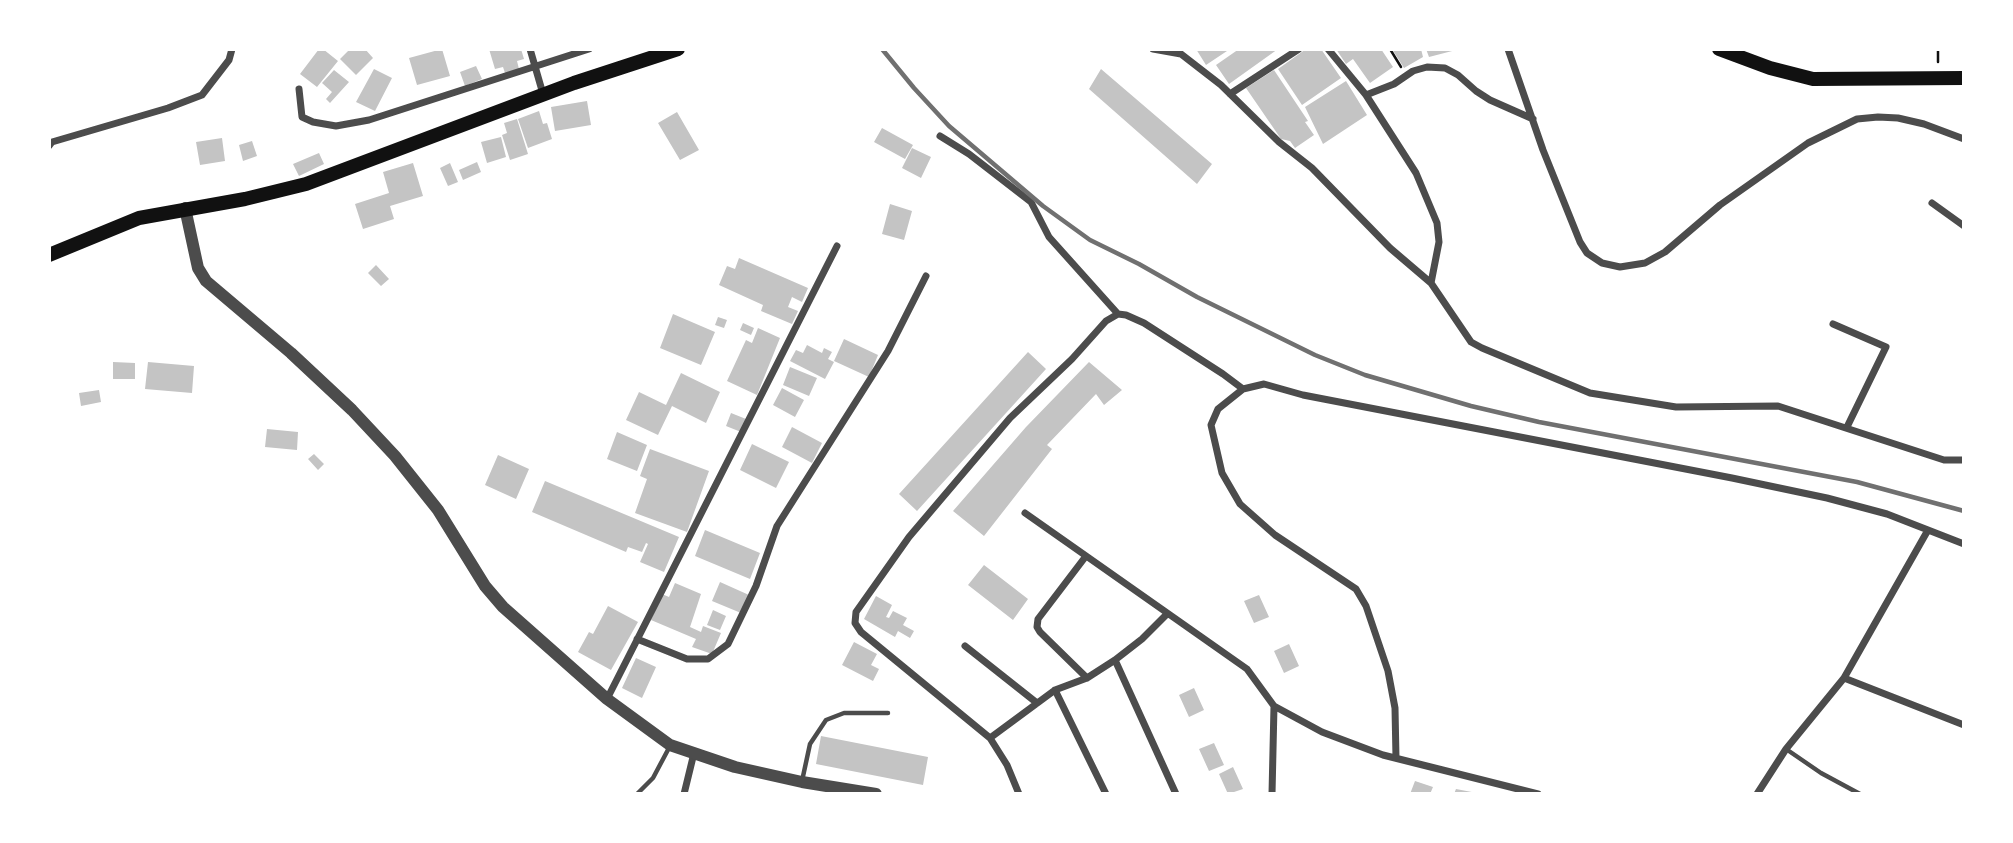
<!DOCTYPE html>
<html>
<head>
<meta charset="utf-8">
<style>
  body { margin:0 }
  #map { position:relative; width:2013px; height:843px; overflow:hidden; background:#fff; font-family:Ubuntu,sans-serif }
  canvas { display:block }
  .frame { position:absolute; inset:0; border:51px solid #fff; pointer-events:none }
</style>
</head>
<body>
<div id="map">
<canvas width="2013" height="843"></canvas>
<div class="frame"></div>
</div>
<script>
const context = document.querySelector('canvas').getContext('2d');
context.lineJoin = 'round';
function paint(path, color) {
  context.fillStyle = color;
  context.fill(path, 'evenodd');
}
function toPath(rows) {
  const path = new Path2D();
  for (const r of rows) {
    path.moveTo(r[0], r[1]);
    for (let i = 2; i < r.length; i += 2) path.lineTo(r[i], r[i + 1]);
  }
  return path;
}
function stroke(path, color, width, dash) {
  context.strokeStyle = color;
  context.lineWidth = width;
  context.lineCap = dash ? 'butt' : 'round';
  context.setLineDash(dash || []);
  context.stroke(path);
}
paint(toPath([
  [319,49,323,49,338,61,317,87,300,74],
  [350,49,365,49,373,58,356,75,340,59],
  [442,49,450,76,417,85,409,58],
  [489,49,521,49,524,59,517,61,519,69,505,73,503,67,495,69],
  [1196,49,1230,49,1206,65],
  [1239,49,1278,49,1229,84,1216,65],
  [1306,49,1321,49,1341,78,1302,105,1278,69],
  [1336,49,1381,49,1393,67,1370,83,1353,59,1346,64],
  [1392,49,1421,49,1423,57,1404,68],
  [1426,49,1456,49,1456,50,1429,57],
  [476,66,482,79,465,86,460,72],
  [374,69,392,78,375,111,356,102],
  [1101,69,1212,164,1197,184,1089,89],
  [334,70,349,82,330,103,326,99,332,92,322,83],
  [1274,70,1308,121,1305,122,1314,135,1295,148,1290,141,1281,139,1246,88],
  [1346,81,1367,115,1323,144,1305,107],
  [587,101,591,125,555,131,551,107],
  [539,111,543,124,547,123,552,139,528,148,518,119],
  [677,112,699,150,680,160,658,123],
  [517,119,528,154,510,160,502,135,507,133,504,123],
  [882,128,913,145,905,159,874,142],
  [501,137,506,157,487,163,481,142],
  [222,138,225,161,200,165,196,142],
  [252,141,257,156,243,161,239,145],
  [912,148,931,157,921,178,902,168],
  [319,153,324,164,299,176,293,164],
  [477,162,481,172,463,180,459,170],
  [413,163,423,196,390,206,394,219,363,229,355,204,389,193,383,172],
  [450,163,458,182,448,186,440,168],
  [890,204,912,211,904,240,882,234],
  [739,258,808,288,802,302,792,297,788,307,798,311,792,324,761,311,763,305,719,285,727,266,735,269],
  [376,265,389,279,381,286,368,273],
  [673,314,715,332,701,365,660,348],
  [718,317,727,320,724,328,715,325],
  [743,323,754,328,751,335,740,330],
  [758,328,780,338,757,395,727,381,746,340,752,343],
  [844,339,878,355,869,377,834,361],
  [807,345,822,353,824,348,832,352,828,359,834,362,825,379,790,361,796,350,803,353],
  [1028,352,1046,369,917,511,899,494],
  [113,362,135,363,135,379,113,379],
  [148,362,194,366,192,393,145,389],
  [1089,362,1122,390,1104,405,1096,394,1047,445,1052,449,984,536,953,511,1026,427],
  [790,367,817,378,809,396,783,385],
  [681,373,720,392,706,423,672,406,658,435,626,420,639,392,666,405],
  [782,388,804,400,795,417,773,405],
  [99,390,101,402,81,406,79,393],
  [731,413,746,419,741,432,726,426],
  [792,427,822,443,812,463,782,447],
  [267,429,298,432,297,450,265,447],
  [617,432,647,445,637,471,607,459],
  [752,444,789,462,776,488,740,470],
  [650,449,709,471,687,532,635,513,647,479,640,476],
  [314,454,324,464,318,470,308,459],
  [498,455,529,469,516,499,485,485],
  [545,481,679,537,664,572,640,562,648,544,646,543,642,552,628,547,626,552,532,512],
  [705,530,760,553,750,579,695,556],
  [984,565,1028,599,1013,620,968,585],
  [720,582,749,595,741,613,712,601],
  [675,583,701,594,690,627,701,632,703,626,721,633,712,654,692,647,696,639,651,620,662,594,669,597],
  [1259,595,1269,617,1254,623,1244,601],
  [876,596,892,605,886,617,889,618,893,611,907,618,903,625,914,631,910,638,898,631,895,637,864,619],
  [608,606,638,622,611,670,578,652,589,632,593,634],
  [713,610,726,616,720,630,707,625],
  [854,642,877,654,871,665,879,669,873,681,842,665],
  [1289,644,1299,666,1284,673,1274,651],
  [636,658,656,667,642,698,622,688],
  [1194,688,1204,710,1189,717,1179,695],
  [821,736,928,757,923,785,816,764],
  [1214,743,1224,765,1209,771,1199,749],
  [1233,767,1243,789,1228,794,1219,774],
  [1415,781,1433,787,1430,794,1410,794],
  [1456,789,1477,793,1477,794,1454,794]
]), '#c4c4c4');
stroke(toPath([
  [1390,49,1401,67],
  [1938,49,1938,62]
]), '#111', 2.5);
stroke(toPath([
  [1786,749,1821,773,1860,794],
  [802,781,810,744,826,720,844,713,888,713],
  [637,794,653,778,670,746]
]), '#4c4c4c', 4.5);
stroke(toPath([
  [530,49,543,94],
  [1153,49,1181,54,1221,85,1279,142,1312,168,1390,248,1431,283,1471,342,1482,348,1590,393,1676,407,1778,406,1944,460,1964,460],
  [1328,49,1366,95,1416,173,1437,223,1439,242,1431,283],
  [1508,49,1543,150,1580,242,1587,253,1602,263,1620,267,1645,263,1665,252,1720,205,1808,143,1857,119,1878,117,1898,118,1924,124,1964,139],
  [299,89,302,117,313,122,336,126,369,120,589,49],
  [1230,94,1299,49],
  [1366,95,1394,84,1413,71,1427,67,1445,68,1458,75,1476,91,1490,100,1533,119],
  [940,136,969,154,1031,202,1049,237,1118,314],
  [49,146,52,142,168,108,202,95,229,60,232,49],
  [1932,203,1964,226],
  [1833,324,1886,347,1847,427],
  [1243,389,1218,409,1211,425,1222,473,1240,504,1275,535,1356,589,1366,606,1388,671,1395,708,1396,758],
  [1025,513,1247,669,1274,706,1322,732,1383,755,1538,794],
  [1086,556,1038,619,1037,627,1040,632,1087,678],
  [637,639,687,659,708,659,728,644,756,586,777,526,888,351,926,276],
  [965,646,1037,703],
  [1115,660,1176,794],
  [1844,678,1964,725],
  [1055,690,1106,794],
  [607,699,837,246],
  [990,738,1055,690,1087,678,1115,660,1142,639,1167,614],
  [684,794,694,753],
  [1019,794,1007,765,990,738,861,632,855,623,856,612,909,537,1010,418,1072,359,1106,321,1118,314,1126,315,1144,323,1223,374,1243,389,1264,384,1303,395,1732,478,1827,498,1887,514,1964,544],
  [1272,794,1274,706],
  [1757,794,1786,749,1844,678,1928,530]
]), '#4c4c4c', 7);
stroke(toPath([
  [185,208,198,268,206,281,291,353,352,410,395,456,438,510,485,586,503,607,607,699,670,745,735,767,802,782,876,794]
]), '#4c4c4c', 12);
stroke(toPath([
  [1719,49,1770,68,1813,79,1964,78],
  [49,255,139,218,245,199,306,184,574,83,678,49]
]), '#111', 14);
stroke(toPath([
  [882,49,914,88,949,126,1043,206,1090,240,1139,264,1197,297,1315,355,1365,375,1471,406,1539,422,1857,482,1964,511]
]), '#707070', 4.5);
</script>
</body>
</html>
